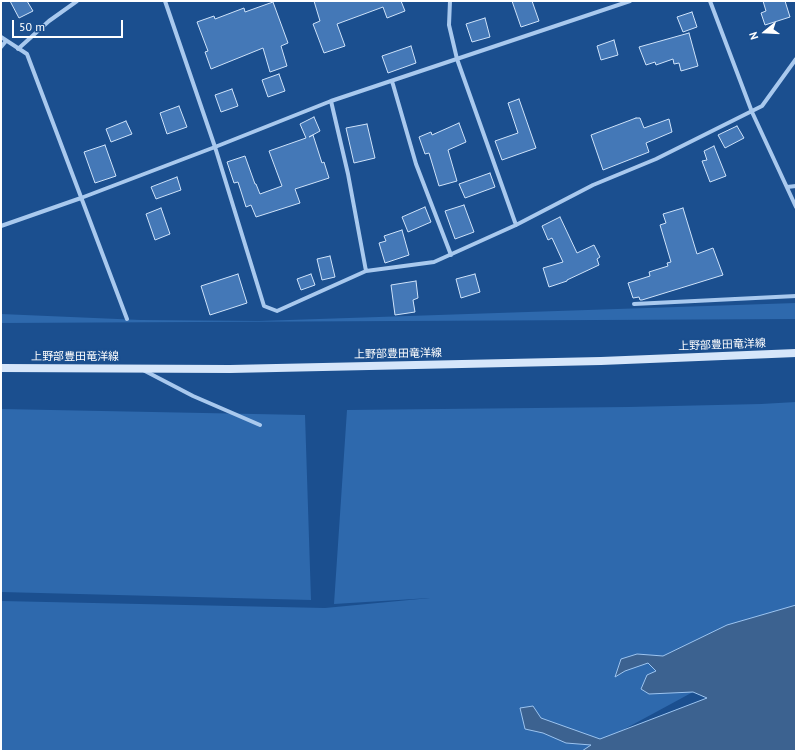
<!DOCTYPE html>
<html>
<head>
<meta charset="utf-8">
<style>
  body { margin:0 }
  #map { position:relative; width:797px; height:752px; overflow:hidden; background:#1b4f8f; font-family:"PT Sans",sans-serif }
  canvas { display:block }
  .frame { position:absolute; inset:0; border:2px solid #fff; pointer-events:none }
  .north { position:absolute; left:745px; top:12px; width:40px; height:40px; -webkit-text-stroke:3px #1b4f8f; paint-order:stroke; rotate:252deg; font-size:11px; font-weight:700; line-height:16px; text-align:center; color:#fff }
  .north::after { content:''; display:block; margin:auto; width:14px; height:18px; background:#fff; clip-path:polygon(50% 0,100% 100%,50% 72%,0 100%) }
  .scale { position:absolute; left:12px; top:20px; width:111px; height:18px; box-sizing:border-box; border:2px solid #fff; border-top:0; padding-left:5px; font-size:12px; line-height:14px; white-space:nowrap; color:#fff; -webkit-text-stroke:3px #1b4f8f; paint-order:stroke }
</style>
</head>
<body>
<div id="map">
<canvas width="797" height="752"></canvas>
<div class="frame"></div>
<div class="north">N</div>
<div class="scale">50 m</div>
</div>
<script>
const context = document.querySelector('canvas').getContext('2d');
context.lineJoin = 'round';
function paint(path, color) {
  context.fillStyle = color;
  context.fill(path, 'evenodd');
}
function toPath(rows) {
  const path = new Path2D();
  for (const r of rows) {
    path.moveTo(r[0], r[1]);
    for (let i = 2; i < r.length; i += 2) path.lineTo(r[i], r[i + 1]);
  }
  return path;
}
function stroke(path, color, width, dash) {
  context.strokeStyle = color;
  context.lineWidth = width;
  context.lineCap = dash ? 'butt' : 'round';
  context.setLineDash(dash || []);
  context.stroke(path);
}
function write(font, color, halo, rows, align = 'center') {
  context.font = font + ' "PT Sans","Noto Sans JP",sans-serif';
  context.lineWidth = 4;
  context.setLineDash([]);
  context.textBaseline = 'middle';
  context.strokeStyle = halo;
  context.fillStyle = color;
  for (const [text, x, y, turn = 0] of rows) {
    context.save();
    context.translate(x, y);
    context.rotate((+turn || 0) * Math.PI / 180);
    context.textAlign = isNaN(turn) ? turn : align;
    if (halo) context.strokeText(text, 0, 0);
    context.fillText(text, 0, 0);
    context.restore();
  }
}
paint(toPath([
  [796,303,796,319,1,323,1,314,141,320,259,321],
  [796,402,796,610,693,692,584,751,1,751,1,601,325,608,430,598,334,604,347,410,628,407,761,404],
  [1,409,305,415,311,600,1,592]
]), '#2e69ad');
const water = toPath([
  [796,605,796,751,582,751,591,745,566,743,543,733,525,729,520,708,533,706,541,718,600,739,707,698,693,692,649,694,641,689,647,675,656,671,648,663,625,671,615,677,621,659,637,654,663,656,727,625,796,605]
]);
paint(water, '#3c6290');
stroke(water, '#9cc4f0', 1);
const building = toPath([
  [10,1,27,1,33,11,19,18,10,1],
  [314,1,401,1,405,11,387,18,383,7,337,24,345,46,324,53,313,24,320,21,314,1],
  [512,1,532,1,539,21,521,27,512,1],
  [763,1,785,1,790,17,765,25,761,13,766,11,763,1],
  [273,2,288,43,281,46,287,66,270,72,263,48,211,69,205,52,208,51,197,22,214,16,215,19,244,8,245,12,273,2],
  [692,12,697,27,683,32,677,17,692,12],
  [485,18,490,37,472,42,466,24,485,18],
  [689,33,698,66,681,71,679,63,674,64,673,59,656,65,655,62,646,65,639,47,689,33],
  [614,40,618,55,601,60,597,46,614,40],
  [411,46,416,63,388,73,382,56,411,46],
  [279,74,285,91,268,97,262,80,279,74],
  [232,89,238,106,221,112,215,95,232,89],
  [519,99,536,148,502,160,495,141,518,133,508,103,519,99],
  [179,106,187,127,167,134,160,113,179,106],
  [314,117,320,131,309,137,313,135,322,163,324,162,329,178,295,189,300,203,256,217,251,205,246,207,238,182,234,183,227,162,245,156,255,184,256,184,260,194,282,186,269,151,306,138,300,124,314,117],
  [636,118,640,118,644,128,669,119,672,132,646,143,649,152,603,170,591,135,636,118],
  [126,121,132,134,111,142,106,129,126,121],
  [459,123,466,142,448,150,457,181,439,186,429,153,425,154,419,137,431,132,432,135,459,123],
  [367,124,375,158,354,163,346,128,367,124],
  [737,126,744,138,725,148,718,135,737,126],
  [105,145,116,176,95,183,84,152,105,145],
  [714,146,726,176,710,182,702,161,707,160,704,151,714,146],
  [490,173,495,187,465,198,459,184,490,173],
  [177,177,181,190,156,199,151,187,177,177],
  [464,205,474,232,455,239,445,211,464,205],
  [425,207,431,222,408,232,402,217,425,207],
  [161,208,170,234,155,240,146,214,161,208],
  [683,208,697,254,713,248,723,275,642,300,640,300,639,297,633,298,628,283,650,276,649,272,668,266,667,263,671,262,660,225,666,223,663,214,683,208],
  [560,217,577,253,594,245,600,257,597,259,599,265,567,280,567,281,549,287,543,268,563,262,552,238,548,240,542,226,560,217],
  [402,230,409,255,385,263,379,243,386,241,384,236,402,230],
  [330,256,335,277,322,280,317,259,330,256],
  [238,274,247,303,210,315,201,286,238,274],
  [311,274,315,285,301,290,297,279,311,274],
  [475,274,480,292,461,298,456,279,475,274],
  [416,281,418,298,413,300,415,312,395,315,391,285,416,281]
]);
paint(building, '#4478b7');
stroke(building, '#cfe3fa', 1);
stroke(toPath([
  [165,1,215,147,264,306,277,311,366,271,434,262,516,225,593,185,656,159,762,106,796,59],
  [450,1,449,25,457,59,516,225],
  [710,1,752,112,796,207],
  [1,37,27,54,127,319],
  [1,47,6,41],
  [18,49,49,21,77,1],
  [392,81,416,164,451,255],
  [331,101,348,174,366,271],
  [787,187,796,186],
  [1,226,81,198,215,147,331,101,630,1],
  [634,304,796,296],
  [145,371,193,396,260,425]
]), '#a9c9ee', 4);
stroke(toPath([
  [1,368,230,369,601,361,796,353]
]), '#d6e6fa', 8);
write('11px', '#fff', '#1b4f8f', [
  ["上野部豊田竜洋線",722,345,-2],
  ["上野部豊田竜洋線",398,354,-1],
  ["上野部豊田竜洋線",75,357]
]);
</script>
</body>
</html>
